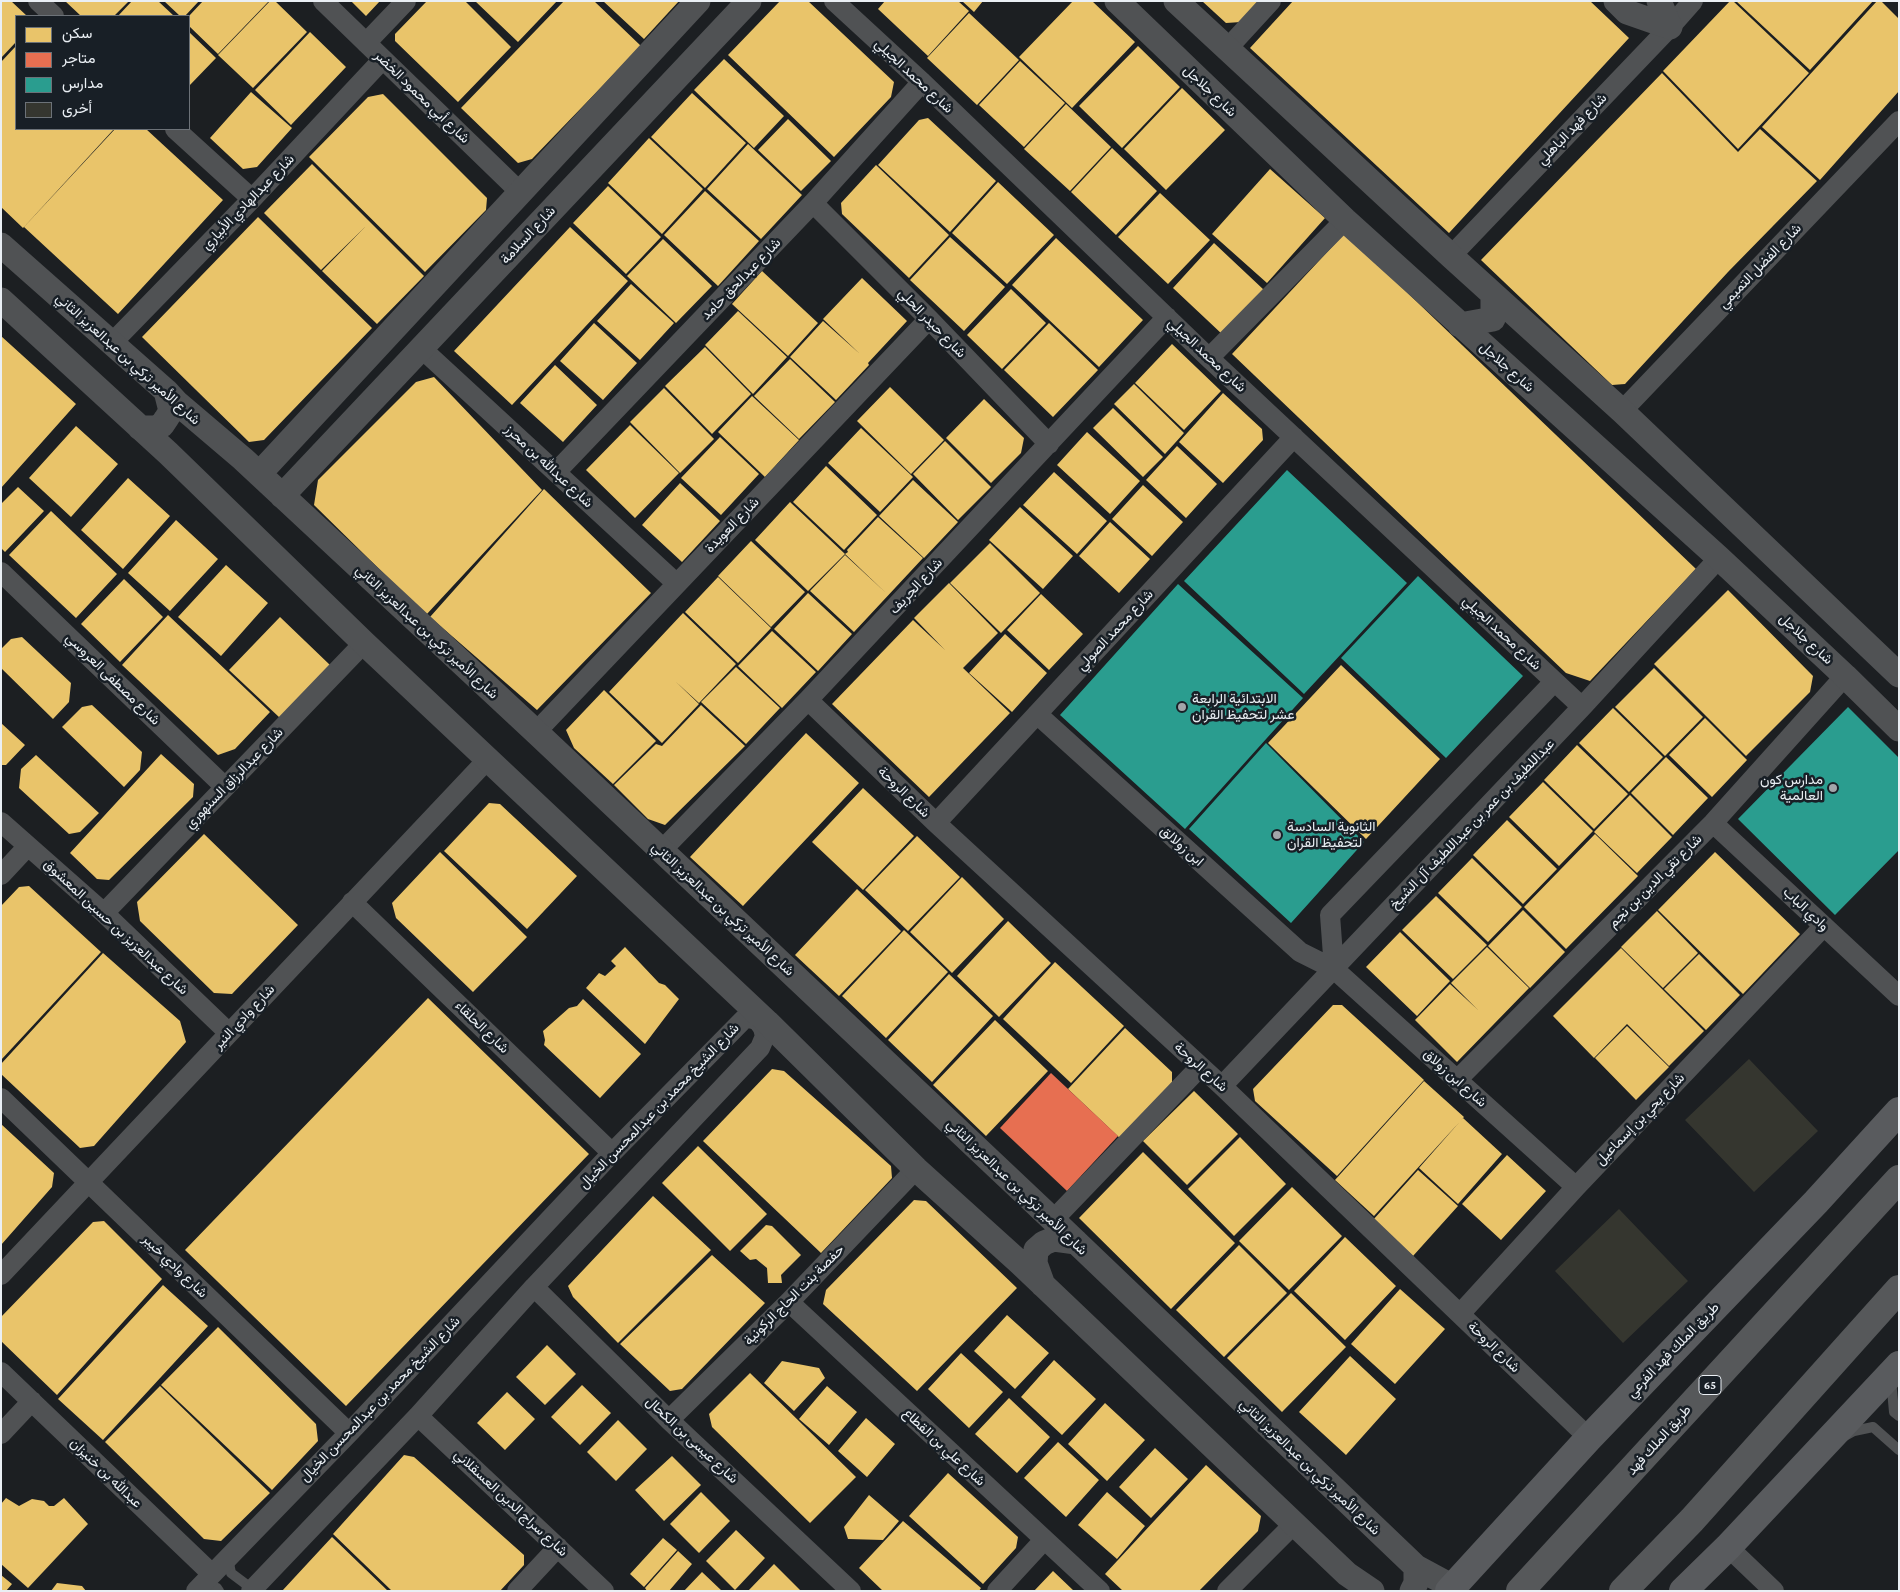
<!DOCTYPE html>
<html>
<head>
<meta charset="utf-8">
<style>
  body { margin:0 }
  #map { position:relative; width:1900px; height:1592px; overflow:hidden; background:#1c1f22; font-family:"Crimson Pro",Vazirmatn,serif }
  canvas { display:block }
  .frame { position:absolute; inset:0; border:2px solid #eaeff4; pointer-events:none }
  .legend { position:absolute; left:15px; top:15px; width:175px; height:115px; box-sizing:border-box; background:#181f26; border:1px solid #6c7278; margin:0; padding:6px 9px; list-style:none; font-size:15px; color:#eaeff4 }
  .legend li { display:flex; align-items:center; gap:10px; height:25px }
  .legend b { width:25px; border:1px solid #6c7278 }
</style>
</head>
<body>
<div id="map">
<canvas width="1900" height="1592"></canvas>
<div class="frame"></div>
<ul class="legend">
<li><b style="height:14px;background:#e9c46a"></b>سكن</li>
<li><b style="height:14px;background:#e76f51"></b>متاجر</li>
<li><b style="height:14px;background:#2a9d8f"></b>مدارس</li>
<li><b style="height:14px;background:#35362f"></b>أخرى</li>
</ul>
</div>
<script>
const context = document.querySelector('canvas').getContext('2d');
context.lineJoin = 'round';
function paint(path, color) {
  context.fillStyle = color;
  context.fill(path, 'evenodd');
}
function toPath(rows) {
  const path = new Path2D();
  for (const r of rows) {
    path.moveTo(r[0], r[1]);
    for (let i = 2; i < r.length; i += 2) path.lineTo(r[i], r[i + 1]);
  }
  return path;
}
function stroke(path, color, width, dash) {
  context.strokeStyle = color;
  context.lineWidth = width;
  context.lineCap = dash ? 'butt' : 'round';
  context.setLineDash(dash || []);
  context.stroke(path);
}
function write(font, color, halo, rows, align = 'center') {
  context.font = font + ' "Crimson Pro",Vazirmatn,serif';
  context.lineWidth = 5;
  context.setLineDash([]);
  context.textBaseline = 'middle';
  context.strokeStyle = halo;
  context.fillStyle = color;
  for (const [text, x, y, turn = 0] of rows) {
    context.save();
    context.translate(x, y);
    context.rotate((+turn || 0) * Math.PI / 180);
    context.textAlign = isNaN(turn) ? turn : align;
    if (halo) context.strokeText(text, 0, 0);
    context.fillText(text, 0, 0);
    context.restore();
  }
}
paint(toPath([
  [1,1,11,1,27,16,16,16,16,42,1,58],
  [65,1,129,1,114,16,81,16],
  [132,1,158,1,174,16,118,16],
  [164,1,199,1,185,16,180,16],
  [203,1,269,1,218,54,189,26,189,16],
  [270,1,275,1,307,32,253,88,218,55],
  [351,1,380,1,366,16],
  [427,1,465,1,511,47,458,102,395,41,395,34],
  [475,1,557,1,518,42],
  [564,1,594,1,641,46,532,159,518,163,461,108],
  [603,1,679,1,644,39],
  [780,1,808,1,894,82,891,97,834,157,728,55],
  [885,1,958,1,969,11,928,56,878,9],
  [962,1,983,1,974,12],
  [1073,1,1092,1,1135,42,1072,108,1019,57],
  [1202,1,1260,1,1241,22,1226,23],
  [1293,1,1590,1,1629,38,1449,233,1250,48],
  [1730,1,1733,1,1809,73,1738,149,1663,71],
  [1736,1,1873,1,1810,70],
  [1877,1,1881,1,1899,19,1899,91,1820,180,1762,127],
  [969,13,1019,60,977,105,927,58],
  [189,32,216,58,189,86],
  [310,32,346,67,291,125,255,90],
  [16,46,16,129,114,129,23,228,1,207,1,62],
  [1138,46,1180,87,1122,148,1079,106],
  [724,59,784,116,754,148,694,90],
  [1020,61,1065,103,1024,147,979,105],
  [1662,73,1738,152,1760,129,1817,181,1728,272,1625,384,1612,385,1481,260],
  [1182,88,1225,130,1166,190,1124,149],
  [251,92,292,128,257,167,243,169,210,138],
  [692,93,746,143,705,188,651,137],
  [383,94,487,198,486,210,425,272,309,157,368,97],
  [1066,104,1111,147,1070,191,1024,149],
  [928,118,996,181,950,232,878,165,919,120],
  [788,119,831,161,801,191,758,150],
  [115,129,146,129,223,200,118,314,24,227],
  [649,138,703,189,662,234,608,183],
  [748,144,802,195,761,239,707,189],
  [1112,148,1157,191,1116,235,1071,192],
  [312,164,424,276,377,324,322,271,366,226,321,270,264,213],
  [876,165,949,235,909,278,842,214,841,203],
  [1270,169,1325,218,1267,283,1212,234],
  [998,182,1054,235,1007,284,952,233],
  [608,186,661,237,626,274,573,223],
  [705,191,759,241,718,286,664,235],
  [1160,193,1210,240,1168,284,1118,237],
  [258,217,372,328,264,440,249,442,142,337],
  [570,227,628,281,512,405,454,351],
  [1345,233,1696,569,1590,681,1566,673,1232,354],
  [950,237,1005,287,964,331,910,280],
  [1056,238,1143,320,1099,367,1012,285],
  [663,239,712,286,676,323,627,276],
  [1214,243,1264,290,1223,335,1173,288],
  [762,271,818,323,788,356,732,304],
  [862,278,907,321,868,363,869,365,836,400,790,357,823,321,860,354,823,319],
  [631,284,674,323,640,360,597,321],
  [1011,289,1046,323,1002,369,967,335],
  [738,311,787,357,753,394,705,345],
  [594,323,637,363,603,400,560,361],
  [1049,323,1098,370,1053,417,1004,370],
  [1,336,76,404,1,488],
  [1172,344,1221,391,1184,430,1135,383],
  [705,347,751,394,712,434,665,386],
  [790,359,835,402,799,439,754,396],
  [555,365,597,405,563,442,520,403],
  [434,377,542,490,426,615,314,505,318,480,416,382],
  [1134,384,1184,433,1165,454,1114,404],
  [890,387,944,440,911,474,857,421],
  [664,388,714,439,680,473,630,422],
  [1223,393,1262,429,1263,440,1223,483,1179,442],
  [752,396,799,440,765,477,718,432],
  [984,399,1024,438,1021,453,991,483,946,438],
  [1113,408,1163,457,1143,477,1093,428],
  [630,425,679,473,635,518,586,470],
  [76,426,118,464,71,517,29,478],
  [861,428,913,477,880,512,828,463],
  [1087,432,1140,481,1110,514,1057,465],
  [720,437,759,474,721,515,681,478],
  [945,441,991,487,958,520,913,474],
  [1177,446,1217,484,1186,518,1146,480],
  [826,466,877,515,844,550,793,502],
  [1054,472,1107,521,1077,554,1023,505],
  [128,478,170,516,123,569,81,530],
  [913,480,958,522,924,558,879,516],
  [680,483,720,521,682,562,642,525],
  [1143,485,1183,522,1152,556,1112,519],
  [18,487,44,511,5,552,1,548,1,504],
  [544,489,651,593,537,710,430,617],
  [790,502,845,554,808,591,755,540],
  [1020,507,1073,556,1043,589,989,540],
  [51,511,117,574,76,618,9,555],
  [878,517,923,558,854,632,810,591,845,555,886,593,845,554,848,552,847,550],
  [176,520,218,559,170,611,128,573],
  [1110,522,1150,559,1119,593,1079,556],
  [751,541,805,592,771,627,718,576],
  [990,543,1040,593,1001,633,950,583],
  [226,565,268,603,221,656,178,617],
  [718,577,771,628,738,663,685,612],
  [124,579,163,617,120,662,81,624],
  [949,583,998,633,963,668,1010,713,929,797,832,704,913,620,945,650,914,618],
  [1728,590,1813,676,1810,692,1746,756,1654,664],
  [808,593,852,634,818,671,774,629],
  [1041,594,1083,634,1049,670,1007,630],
  [683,613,736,664,699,703,675,681,699,704,662,743,609,692],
  [168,615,270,712,235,749,218,755,122,665],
  [280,617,330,665,280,718,229,670],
  [772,631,816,672,782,708,738,666],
  [1005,634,1047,673,1012,712,969,673],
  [22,637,71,683,69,702,53,719,1,668,1,649,11,639],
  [1341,665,1440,759,1366,839,1268,743],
  [736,667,780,708,746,744,701,702],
  [1654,668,1703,717,1665,756,1615,707],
  [604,690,656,741,613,784,574,748,566,730],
  [92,705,142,752,140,770,124,787,62,727,82,707],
  [701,705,745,746,665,825,648,819,614,785,656,744,662,746],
  [1613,708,1663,757,1629,792,1579,743],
  [1705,718,1747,760,1712,797,1669,755],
  [1,723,25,745,6,765,1,765],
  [806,733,859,783,743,906,690,857],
  [1577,745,1628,794,1594,829,1544,780],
  [161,754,194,784,193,797,109,880,97,879,70,853],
  [36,755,99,813,80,832,69,834,19,788,21,769],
  [1666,757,1708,798,1673,835,1631,793],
  [1543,782,1593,831,1559,866,1509,817],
  [863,788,914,836,863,890,812,842],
  [1630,795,1672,837,1637,873,1594,832],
  [489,803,500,804,577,876,527,929,444,851],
  [1507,820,1557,869,1523,904,1473,855],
  [204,834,298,925,232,994,214,993,140,921,137,902],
  [1595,834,1638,876,1566,949,1524,907],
  [917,836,960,877,908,931,865,890],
  [440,852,527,937,473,992,396,918,392,903],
  [1715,852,1800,934,1743,994,1658,910],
  [1472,858,1522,907,1488,942,1438,893],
  [962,877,1004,919,952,973,910,932],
  [29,886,101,952,1,1060,1,906,19,887],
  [857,889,901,931,839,996,795,955],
  [1436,896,1487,945,1453,979,1402,930],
  [1523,910,1565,952,1530,988,1488,946],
  [1657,911,1698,953,1663,988,1621,947],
  [1008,921,1051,963,999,1017,957,976],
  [904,930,948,972,886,1038,842,996],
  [1400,932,1450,981,1417,1016,1366,967],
  [625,947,659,983,665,985,679,999,645,1044,586,988,599,973,605,976,616,966,611,961],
  [1487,947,1529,988,1457,1062,1415,1020,1450,984,1478,1010,1451,983],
  [1621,948,1704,1031,1669,1066,1627,1024,1594,1058,1553,1016],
  [103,953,180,1021,186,1042,94,1146,80,1148,1,1074,1,1064],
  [1699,954,1740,995,1706,1030,1664,989],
  [1055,962,1124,1026,1071,1083,1003,1019],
  [949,974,993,1016,932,1082,888,1040],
  [428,998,589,1154,346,1406,185,1250],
  [583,999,641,1054,600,1098,544,1045,545,1040,543,1031,569,1008,577,1006],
  [1333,1005,1342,1005,1424,1080,1337,1176,1255,1101,1253,1089],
  [995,1020,1048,1071,986,1136,933,1085],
  [1627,1026,1669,1067,1636,1100,1595,1058],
  [1125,1028,1172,1072,1172,1089,1123,1141,1068,1089],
  [772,1069,784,1071,891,1166,892,1178,821,1253,703,1141],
  [1424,1081,1464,1117,1374,1216,1335,1180],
  [1194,1091,1238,1134,1187,1185,1143,1141],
  [1463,1118,1502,1154,1458,1204,1419,1168],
  [1,1124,54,1173,52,1187,1,1245],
  [1240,1137,1286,1184,1234,1236,1188,1189],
  [698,1146,767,1214,730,1251,662,1183],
  [1143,1152,1235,1243,1171,1309,1079,1218],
  [1507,1155,1546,1191,1501,1240,1462,1204],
  [1418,1170,1458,1206,1413,1256,1373,1220],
  [1292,1187,1342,1236,1289,1290,1239,1241],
  [653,1196,711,1250,618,1343,573,1297,568,1286],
  [914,1200,926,1201,1017,1288,917,1391,823,1304,826,1290],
  [104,1221,162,1279,57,1395,1,1341,1,1317,93,1222],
  [766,1225,772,1226,801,1255,781,1275,782,1283,768,1283,767,1268,756,1259,750,1260,740,1251],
  [1345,1237,1396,1286,1345,1340,1294,1291],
  [1239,1245,1287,1293,1224,1357,1176,1310],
  [712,1255,765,1303,682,1389,670,1391,620,1344],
  [163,1285,208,1326,103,1440,58,1399],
  [1400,1289,1445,1329,1395,1384,1351,1344],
  [1291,1293,1346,1347,1282,1412,1227,1358],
  [1007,1315,1049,1353,1015,1389,974,1351],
  [218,1327,316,1424,318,1441,272,1490,161,1385],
  [547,1345,576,1374,545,1405,516,1377],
  [961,1353,1003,1392,969,1428,928,1389],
  [1350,1356,1396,1399,1346,1455,1299,1412],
  [1054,1360,1096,1399,1062,1435,1021,1397],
  [782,1361,819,1368,825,1378,794,1411,764,1383],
  [750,1373,856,1477,810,1523,712,1427,709,1414],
  [582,1385,611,1413,580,1445,551,1417],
  [160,1386,270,1493,221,1541,204,1539,105,1442],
  [827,1386,857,1412,829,1445,799,1419],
  [507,1392,535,1419,505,1450,477,1423],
  [1009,1398,1050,1437,1017,1473,975,1434],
  [1105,1403,1145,1440,1107,1481,1068,1444],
  [866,1418,895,1444,867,1477,838,1451],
  [618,1420,647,1449,616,1481,587,1452],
  [1058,1442,1099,1480,1066,1517,1024,1478],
  [1155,1448,1188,1479,1151,1518,1119,1487],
  [404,1455,414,1457,524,1555,524,1565,500,1591,392,1591,333,1534],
  [672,1456,701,1485,664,1521,635,1490],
  [1206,1465,1261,1516,1258,1531,1199,1591,1123,1591,1105,1574],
  [948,1473,1018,1537,1016,1548,983,1584,909,1516],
  [701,1492,730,1521,699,1553,670,1524],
  [1107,1492,1145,1526,1117,1559,1078,1525],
  [869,1495,899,1521,883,1540,848,1539,844,1527],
  [6,1498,19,1506,32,1499,44,1501,49,1506,54,1506,64,1498,88,1524,28,1588,1,1564,1,1504],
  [903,1521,981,1588,979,1591,883,1591,859,1568],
  [736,1530,765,1558,735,1590,706,1561],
  [332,1537,388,1591,282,1591],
  [663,1538,677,1550,644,1587,630,1574],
  [678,1551,692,1564,669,1591,647,1591,645,1588],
  [774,1564,801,1591,748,1591],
  [1053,1571,1074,1591,1034,1591],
  [702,1572,722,1591,684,1591],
  [1,1575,12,1584,6,1591,1,1591],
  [57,1583,82,1586,86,1591,51,1591]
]), '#e9c46a');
paint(toPath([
  [1051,1073,1118,1136,1067,1191,1000,1128]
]), '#e76f51');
paint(toPath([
  [1287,470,1407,583,1304,694,1184,581],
  [1418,576,1523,676,1446,758,1341,658],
  [1178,584,1303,698,1185,829,1060,715],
  [1848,707,1899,758,1899,850,1835,915,1738,819],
  [1266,743,1364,842,1291,923,1189,829]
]), '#2a9d8f');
paint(toPath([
  [1749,1059,1818,1131,1754,1192,1685,1120],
  [1619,1209,1688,1281,1623,1343,1555,1271]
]), '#35362f');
stroke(toPath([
  [1891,1379,1894,1412,1899,1416],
  [1845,1436,1854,1431,1873,1427,1899,1450],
  [228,1558,231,1573,247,1585,256,1585],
  [202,1585,217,1588,219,1591]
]), '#505254', 10);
stroke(toPath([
  [38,1,54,16],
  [323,1,520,192],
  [834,1,922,82,1209,358,1582,707],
  [366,43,406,1],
  [1227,49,1271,1],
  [175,129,252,199],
  [813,203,929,319,1049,444],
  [1451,256,1670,27,1693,1],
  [111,344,252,199,383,59],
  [421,348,677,584],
  [1209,358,1345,220],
  [1622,411,1899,121],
  [556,472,813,203,922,82],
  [1,572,225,787],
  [808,700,936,823,1222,1086,1589,1438],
  [1037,714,1300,952,1334,969,1576,1187],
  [536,732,929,319],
  [1,822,104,913,229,1033],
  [936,823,1294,437],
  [1713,823,1899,996],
  [661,851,808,700,1167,317],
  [1,875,28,846],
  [352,902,612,1153],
  [104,913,364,643],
  [1334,969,1330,915,1554,682],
  [1457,1080,1713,823,1845,676],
  [1222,1086,1582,707,1719,558],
  [1,1098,349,1433],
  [1053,1220,1200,1067],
  [1,1275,488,759],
  [534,1287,669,1420,851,1591],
  [789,1302,1100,1591],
  [1460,1314,1576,1187,1824,926],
  [1,1372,212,1574],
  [418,1416,604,1591],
  [669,1420,789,1302,916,1169],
  [1,1434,32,1401],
  [1728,1547,1774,1591],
  [196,1591,349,1433,612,1153,744,1019,751,1018,758,1021,763,1028,765,1036,760,1048,534,1287,418,1416,251,1591],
  [517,1591,558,1547],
  [997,1591,1044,1540],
  [1227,1591,1294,1524]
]), '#505254', 20);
stroke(toPath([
  [1117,1,1345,220,1719,558,1845,676,1899,729],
  [1176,1,1451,256,1622,411,1899,675],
  [1616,1,1627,12,1670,27,1659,1],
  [1,245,166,391,176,402,243,459,536,732,1053,1220,1416,1567,1416,1583,1412,1591],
  [1,300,168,453,364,643,767,1022,916,1169,1019,1262,1347,1574,1372,1591],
  [1460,325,1493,319,1493,294],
  [140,428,155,428,162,425,166,419,171,411,166,391],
  [259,474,698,1],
  [282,496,749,1],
  [1043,1285,1035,1263,1036,1250,1044,1243,1054,1239,1076,1242],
  [1416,1567,1453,1587]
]), '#505254', 25);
stroke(toPath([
  [1449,1591,1589,1438,1816,1202,1899,1111],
  [1683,1591,1728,1547,1899,1365]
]), '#595b5e', 28);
stroke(toPath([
  [1520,1591,1899,1179],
  [1623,1591,1692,1520,1899,1289]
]), '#56585a', 28);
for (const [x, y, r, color] of [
  [1182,707,5,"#a2a6aa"],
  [1833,788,5,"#a2a6aa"],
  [1277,835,5,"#a2a6aa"]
]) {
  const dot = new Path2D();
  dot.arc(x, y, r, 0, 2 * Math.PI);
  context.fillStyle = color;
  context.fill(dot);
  stroke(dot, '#181f26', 2);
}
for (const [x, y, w] of [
  [1710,1385,22]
]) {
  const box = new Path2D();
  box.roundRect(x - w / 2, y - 9.5, w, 19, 4);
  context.fillStyle = '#181f26';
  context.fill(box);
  stroke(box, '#eaeff4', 1);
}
write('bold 12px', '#eaeff4', null, [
  ["65",1710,1385]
]);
write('14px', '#eaeff4', '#181f26', [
  ["شارع محمد الجيلي",914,76,43],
  ["شارع جلاجل",1210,91,44],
  ["شارع أبي محمود الخضر",422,97,44],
  ["شارع فهد الباهلي",1572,129,-46],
  ["شارع عبدالهادي الأبياري",248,202,-46],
  ["شارع السلامة",528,235,-47],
  ["شارع الفضل التميمي",1760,266,-46],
  ["شارع عبدالحق حامد",741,279,-46],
  ["شارع حيدر الحلي",932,323,46],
  ["شارع محمد الجيلي",1207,355,43],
  ["شارع الأمير تركي بن عبدالعزيز الثاني",128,359,42],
  ["شارع جلاجل",1507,367,42],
  ["شارع عبدالله بن محرز",549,466,43],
  ["شارع العويدة",732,525,-46],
  ["شارع الجريف",916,586,-47],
  ["شارع محمد الصولي",1115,630,-47],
  ["شارع الأمير تركي بن عبدالعزيز الثاني",427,632,43],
  ["شارع محمد الجيلي",1502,633,43],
  ["شارع جلاجل",1806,639,43],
  ["شارع مصطفى العروسي",113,679,44],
  ["شارع عبدالرزاق السنهوري",234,778,-46],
  ["شارع الروحة",904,792,44],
  ["عبداللطيف بن عمر بن عبداللطيف آل الشيخ",1472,824,-46],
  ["ابن زولالق",1182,846,42],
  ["شارع تقي الدين بن نجم",1655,881,-45],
  ["شارع الأمير تركي بن عبدالعزيز الثاني",723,909,43],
  ["وادي الباب",1806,909,43],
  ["شارع عبدالعزيز بن حسين المعشوق",116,927,43],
  ["شارع وادي النير",244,1017,-47],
  ["شارع الحلقاء",482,1027,44],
  ["شارع الروحة",1201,1067,42],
  ["شارع ابن زولاق",1455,1078,42],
  ["شارع الشيخ محمد بن عبدالمحسن الخيال",659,1106,-46],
  ["شارع يحي بن إسماعيل",1640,1119,-46],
  ["شارع الأمير تركي بن عبدالعزيز الثاني",1017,1187,44],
  ["شارع وادي خيبر",175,1266,44],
  ["حفصة بنت الحاج الركونية",794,1295,-45],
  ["شارع الروحة",1494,1347,44],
  ["طريق الملك فهد الفرعي",1673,1350,-46],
  ["شارع الشيخ محمد بن عبدالمحسن الخيال",380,1399,-46],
  ["شارع عيسى بن الكحال",692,1440,43],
  ["طريق الملك فهد",1659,1440,-48],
  ["شارع علي بن القطاع",944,1447,43],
  ["شارع الأمير تركي بن عبدالعزيز الثاني",1310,1467,44],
  ["عبدالله بن خنيزان",106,1473,44],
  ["شارع سراج الدين العسقلاني",511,1503,43]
]);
write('14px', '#eaeff4', '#181f26', [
  ["الابتدائية الرابعة",1192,699],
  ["عشر لتحفيظ القران",1192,715],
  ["مدارس كون",1823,780,"right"],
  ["العالمية",1823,796,"right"],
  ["الثانوية السادسة",1287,827],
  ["لتحفيظ القران",1287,843]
], 'left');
</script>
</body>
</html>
